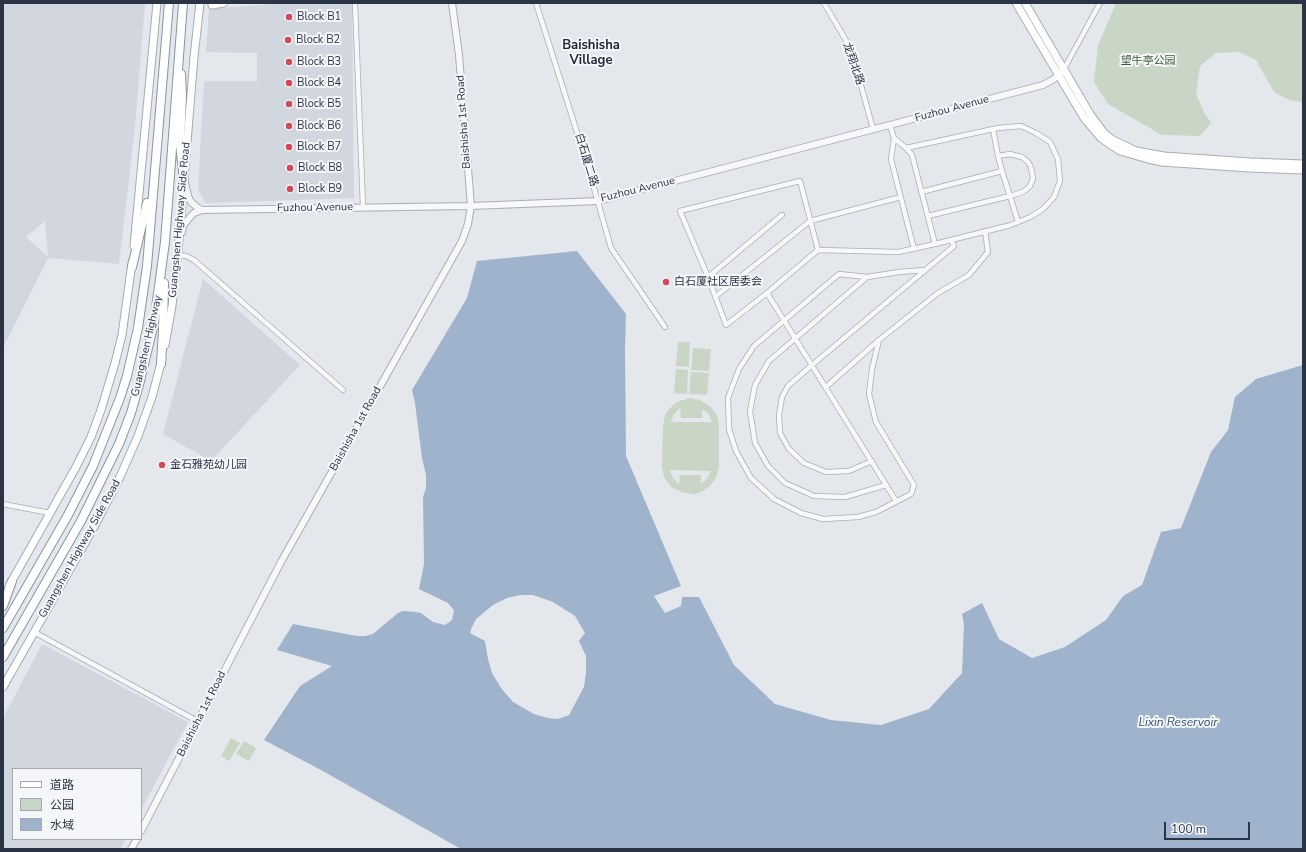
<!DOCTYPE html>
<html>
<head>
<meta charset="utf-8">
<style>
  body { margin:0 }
  #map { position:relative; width:1306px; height:852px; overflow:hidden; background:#e4e7ec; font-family:"Nunito Sans","Noto Sans SC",sans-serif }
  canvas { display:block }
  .frame { position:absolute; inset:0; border:4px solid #2b3445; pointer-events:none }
  .legend { position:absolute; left:12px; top:768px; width:130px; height:72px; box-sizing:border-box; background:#f4f6f9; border:1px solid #a4a8b1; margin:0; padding:5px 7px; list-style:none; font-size:12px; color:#2b3445 }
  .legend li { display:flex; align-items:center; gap:8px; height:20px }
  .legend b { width:20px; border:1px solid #a4a8b1 }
  .scale { position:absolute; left:1164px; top:822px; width:86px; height:18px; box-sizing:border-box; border:2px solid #2b3445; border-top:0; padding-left:5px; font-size:12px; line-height:14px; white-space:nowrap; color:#2b3445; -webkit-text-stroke:3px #f4f6f9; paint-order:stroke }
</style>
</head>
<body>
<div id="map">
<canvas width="1306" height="852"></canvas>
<div class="frame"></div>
<ul class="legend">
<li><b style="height:5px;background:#fff"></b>道路</li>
<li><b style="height:11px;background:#c9d6c5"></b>公园</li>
<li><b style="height:11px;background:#9fb4cc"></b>水域</li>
</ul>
<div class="scale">100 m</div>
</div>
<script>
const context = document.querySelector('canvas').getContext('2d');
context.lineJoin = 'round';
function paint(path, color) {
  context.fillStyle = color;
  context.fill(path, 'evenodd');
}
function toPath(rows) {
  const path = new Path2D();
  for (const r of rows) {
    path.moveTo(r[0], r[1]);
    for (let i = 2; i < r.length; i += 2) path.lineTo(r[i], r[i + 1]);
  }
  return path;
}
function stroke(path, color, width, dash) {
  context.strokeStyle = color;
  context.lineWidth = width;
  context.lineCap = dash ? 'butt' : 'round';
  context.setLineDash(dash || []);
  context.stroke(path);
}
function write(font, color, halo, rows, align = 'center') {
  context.font = font + ' "Nunito Sans","Noto Sans SC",sans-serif';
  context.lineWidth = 4;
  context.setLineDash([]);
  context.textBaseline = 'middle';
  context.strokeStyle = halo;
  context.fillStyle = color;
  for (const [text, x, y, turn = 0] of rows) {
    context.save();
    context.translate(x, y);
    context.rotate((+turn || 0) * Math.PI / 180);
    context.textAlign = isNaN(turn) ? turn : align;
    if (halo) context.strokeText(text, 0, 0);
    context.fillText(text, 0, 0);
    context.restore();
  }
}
paint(toPath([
  [3,3,145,3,135,127,119,264,48,258,3,348],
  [45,221,48,257,26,237],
  [286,3,352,3,354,198,205,203,198,189,204,81,257,81,257,53,206,52,209,9],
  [203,279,300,365,211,461,163,434],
  [42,644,188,722,141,810,141,769,13,769,13,839,126,839,121,848,3,849,3,718]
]), '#d2d6de');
paint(toPath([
  [1116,3,1303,3,1303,102,1289,100,1274,92,1256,60,1239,52,1216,53,1200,66,1196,94,1205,114,1211,123,1200,136,1162,135,1108,104,1094,82,1098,45],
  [678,342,690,342,689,367,676,366],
  [693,348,711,349,709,371,691,370],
  [676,369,688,370,687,394,674,393],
  [691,372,709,373,707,395,689,394],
  [689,398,700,400,710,406,717,415,719,427,719,467,716,478,709,487,699,493,693,494,681,492,671,487,664,477,662,466,663,426,665,415,669,409,677,402],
  [680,408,681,418,702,418,702,409,709,414,712,422,671,422,674,414],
  [670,470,711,471,707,479,701,484,701,475,680,475,679,484,673,478],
  [231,738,240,743,229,761,221,756],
  [244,741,256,748,249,761,236,754]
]), '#c9d6c5');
paint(toPath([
  [577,251,626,314,625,348,626,456,681,586,654,596,665,613,681,606,682,597,699,597,734,665,775,704,831,720,881,725,929,709,962,673,964,625,962,614,982,603,999,639,1032,658,1065,647,1106,620,1123,596,1142,585,1161,532,1181,528,1211,452,1228,430,1235,397,1256,379,1303,365,1303,849,484,849,483,847,482,849,461,849,321,770,264,740,300,686,332,666,277,650,293,624,357,636,365,636,373,634,398,613,403,611,416,612,421,613,433,622,445,625,452,620,454,610,448,603,419,589,424,564,423,497,426,488,426,475,422,458,415,403,412,390,467,298,477,261],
  [520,595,533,595,553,602,575,616,585,633,579,641,586,656,586,673,584,687,569,715,558,719,548,718,534,714,513,702,501,688,492,673,488,659,485,641,470,633,472,627,476,619,493,605,507,598]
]), '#9fb4cc');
const minor = toPath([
  [355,3,363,207],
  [536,3,588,167,611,248,665,327],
  [824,3,851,49,873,129],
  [1064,69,1100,3],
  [890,125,894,138,906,148,912,155,935,244],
  [993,129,998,156],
  [894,138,891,159,914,249],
  [921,192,1002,171],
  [782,215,708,277,680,211,800,181,818,250,767,293,896,501],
  [928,216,1010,196,1023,192,1030,186,1033,179,1032,171,1029,163,1022,157,1010,154,998,156,1002,171,1010,196,1018,222],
  [818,250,898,252,935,244,1011,225,1030,217,1043,209,1054,197,1060,181,1058,159,1050,142,1036,133,1021,126,998,128,906,148],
  [178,255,186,256,194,260,343,390],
  [708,277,726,325,767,293],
  [867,277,769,361,755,385,750,411,755,443,768,466,785,483,814,496,845,497,886,485],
  [715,297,810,221,901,197],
  [879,340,872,369,869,394,876,422,914,485,911,494,876,512,858,517,823,519,801,513,774,499,751,478,736,451,729,429,728,398,739,369,754,346,839,274,867,277,899,272,925,270],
  [826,387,879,340,938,293,969,275,988,252,985,231],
  [872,461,849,471,826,472,804,463,789,449,780,433,779,415,782,397,788,386,812,365,954,246,951,240],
  [3,504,50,513],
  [34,632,199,722]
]);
const tertiary = toPath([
  [185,183,188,196,191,202,198,208,202,210],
  [182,232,183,226,190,217,194,213,202,210,471,206,598,201,1043,85,1054,79,1061,72],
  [141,831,281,562,462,241,468,224,471,206,459,55,452,3],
  [131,849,137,839]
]);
const secondary = toPath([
  [1016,3,1084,118,1101,138,1120,151,1148,159,1162,162,1249,168,1303,170],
  [1025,3,1090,114,1104,133,1113,140,1136,151,1164,156,1250,162,1303,164],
  [212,5,224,3]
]);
const primary = toPath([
  [134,246,157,3],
  [165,345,172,306,179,240,194,57,200,3],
  [9,586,76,467,91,437,101,410,115,363,122,335,132,263],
  [3,687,94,527,119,479,138,436,152,397,162,359]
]);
const trunk = toPath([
  [181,74,182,96,180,144,184,180],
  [132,267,147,203],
  [161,364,163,330,164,283],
  [3,606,12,581],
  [3,628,68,515,93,466,120,398,127,376,138,328,147,266,169,3],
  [3,657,81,521,119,444,131,413,139,385,154,323,165,242,183,3]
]);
stroke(minor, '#a9aeb7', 6);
stroke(tertiary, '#a9aeb7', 8);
stroke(secondary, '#a9aeb7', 9);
stroke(primary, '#a3abb8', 9);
stroke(trunk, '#8b94a3', 10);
stroke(minor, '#f7f8fa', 4.5);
stroke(tertiary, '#f7f8fa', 6);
stroke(secondary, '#fff', 7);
stroke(primary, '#fff', 7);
stroke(trunk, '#fff', 8);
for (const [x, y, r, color] of [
  [289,17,4,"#d1495b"],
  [288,40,4,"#d1495b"],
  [289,62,4,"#d1495b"],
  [289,83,4,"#d1495b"],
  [289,104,4,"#d1495b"],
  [289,126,4,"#d1495b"],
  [289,147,4,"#d1495b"],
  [290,168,4,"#d1495b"],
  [290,189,4,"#d1495b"],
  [666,282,4,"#d1495b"],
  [162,465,4,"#d1495b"]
]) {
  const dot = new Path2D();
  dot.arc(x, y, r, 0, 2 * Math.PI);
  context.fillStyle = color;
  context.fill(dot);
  stroke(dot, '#f4f6f9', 1.5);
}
write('11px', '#2b3445', '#f4f6f9', [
  ["Block B1",297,17],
  ["Block B2",296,40],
  ["Block B3",297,62],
  ["Block B4",297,83],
  ["Block B5",297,104],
  ["Block B6",297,126],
  ["Block B7",297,147],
  ["Block B8",298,168],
  ["Block B9",298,189],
  ["白石厦社区居委会",674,282],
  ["金石雅苑幼儿园",170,465]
], 'left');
write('11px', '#3f6138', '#f4f6f9', [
  ["望牛亭公园",1148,61]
]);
write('11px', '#2b3445', '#f4f6f9', [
  ["龙翔北路",853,64,71],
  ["Fuzhou Avenue",952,109,-15],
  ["Baishisha 1st Road",464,122,-94],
  ["白石厦二路",586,160,73],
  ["Fuzhou Avenue",638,190,-14],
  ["Fuzhou Avenue",315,208,-1],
  ["Guangshen Highway Side Road",180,220,-85],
  ["Guangshen Highway",147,346,-77],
  ["Baishisha 1st Road",356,429,-61],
  ["Guangshen Highway Side Road",80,549,-61],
  ["Baishisha 1st Road",202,714,-63]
]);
write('italic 12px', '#34527a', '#f4f6f9', [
  ["Lixin Reservoir",1178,723]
]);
write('bold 13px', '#1d2536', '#f4f6f9', [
  ["Baishisha",591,46],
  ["Village",591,61]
]);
</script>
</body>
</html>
